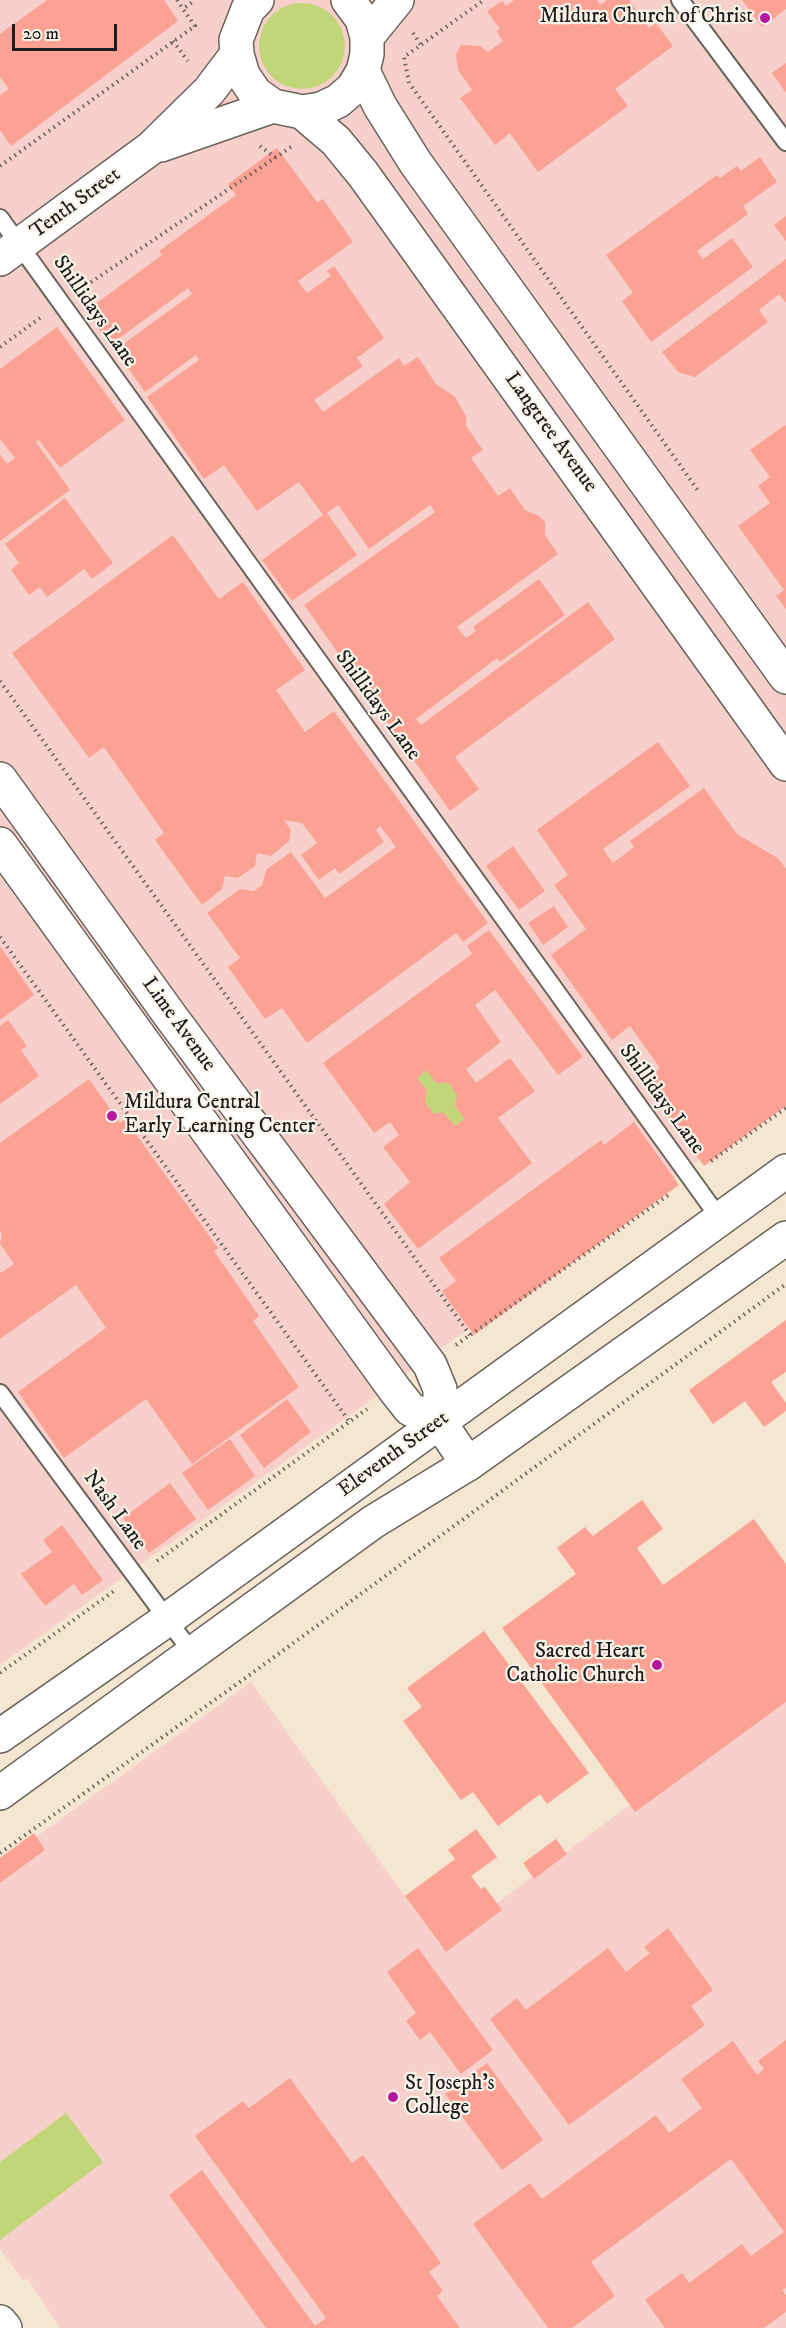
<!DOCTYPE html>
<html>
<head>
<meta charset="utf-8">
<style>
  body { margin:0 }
  #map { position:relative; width:786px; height:2328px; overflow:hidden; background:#f4e6d0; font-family:"IM FELL DW Pica",serif }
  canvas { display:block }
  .scale { position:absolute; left:12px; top:24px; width:105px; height:27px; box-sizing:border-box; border:3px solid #1c1c1c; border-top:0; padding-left:8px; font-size:18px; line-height:21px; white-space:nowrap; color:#1c1c1c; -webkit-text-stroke:4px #f7f3e8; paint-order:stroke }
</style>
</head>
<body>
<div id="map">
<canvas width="786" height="2328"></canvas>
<div class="scale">20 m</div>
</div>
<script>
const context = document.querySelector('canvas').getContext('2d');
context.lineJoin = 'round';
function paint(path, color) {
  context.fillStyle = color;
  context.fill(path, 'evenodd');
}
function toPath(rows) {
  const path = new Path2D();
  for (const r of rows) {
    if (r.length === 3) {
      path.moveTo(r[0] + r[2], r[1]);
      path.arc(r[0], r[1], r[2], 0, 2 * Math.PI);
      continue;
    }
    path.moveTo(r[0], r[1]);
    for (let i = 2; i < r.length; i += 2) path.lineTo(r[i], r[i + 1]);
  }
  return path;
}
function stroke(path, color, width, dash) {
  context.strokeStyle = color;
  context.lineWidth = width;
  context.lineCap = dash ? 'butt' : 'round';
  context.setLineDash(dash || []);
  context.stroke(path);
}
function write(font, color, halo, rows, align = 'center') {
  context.font = font + ' "IM FELL DW Pica",serif';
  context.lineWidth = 4.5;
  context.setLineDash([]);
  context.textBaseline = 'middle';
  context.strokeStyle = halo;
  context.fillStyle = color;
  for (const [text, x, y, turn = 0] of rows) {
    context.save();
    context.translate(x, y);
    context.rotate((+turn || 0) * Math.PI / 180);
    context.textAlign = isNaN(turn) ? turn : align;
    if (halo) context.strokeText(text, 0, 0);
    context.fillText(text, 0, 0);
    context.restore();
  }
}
paint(toPath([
  [0,0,786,0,786,1096,368,1402,0,1665],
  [251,1682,440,1945,786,1690,786,2328,60,2328,27,2278,23,2281,0,2249,0,1863]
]), '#f7d0cc');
paint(toPath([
  [302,46,43],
  [427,1070,436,1083,449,1083,457,1095,465,1119,455,1126,444,1113,433,1113,425,1102,427,1090,417,1078],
  [66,2113,103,2162,0,2240,0,2162]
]), '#c1d679');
paint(toPath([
  [47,0,164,0,178,21,11,146,0,130,0,95,9,89,0,77,0,34],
  [514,0,597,0,600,5,607,0,629,0,649,28,656,23,673,46,615,89,628,106,538,172,510,133,495,145,460,98,472,90,458,70,456,54,461,45,480,46,488,52,503,41,496,31,500,29,487,11,502,1,506,6],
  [742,0,786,0,786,9,762,27],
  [786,63,786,93,772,73],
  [277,148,317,202,323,199,353,242,298,281,307,293,331,276,327,271,334,266,384,338,357,358,363,366,314,400,323,412,399,358,404,366,418,357,436,384,455,397,466,416,466,426,483,450,471,458,498,496,510,488,525,510,539,516,545,522,545,535,558,554,457,627,466,638,476,631,473,627,539,579,565,615,500,662,497,658,416,719,421,725,588,602,615,639,455,757,479,789,450,811,304,605,435,512,430,505,369,549,338,505,327,513,357,555,292,601,262,560,323,515,299,482,257,511,224,465,204,479,147,397,199,360,196,355,145,392,115,350,192,294,188,288,110,345,86,311,162,255,159,251,236,195,228,184],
  [760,157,777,182,743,206,748,214,697,251,703,259,732,238,753,267,651,342,622,301,633,293,606,255,717,175,720,178,737,166,741,171],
  [786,216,786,241,774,225],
  [786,259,786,303,779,294,759,310,768,322,695,377,678,372,662,352],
  [57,327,125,420,60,468,39,440,36,442,70,490,0,541,0,454,7,464,15,458,0,439,0,369],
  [785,425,786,426,786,609,776,596,784,590,738,526,770,503,758,486,770,477,750,450],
  [65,498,113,563,92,579,84,569,47,597,40,587,29,595,11,570,19,563,5,544],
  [173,535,219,599,243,582,305,670,276,690,305,732,334,711,488,923,463,942,456,933,307,1043,282,1008,265,1019,228,967,240,958,207,913,240,889,254,891,262,885,266,870,291,852,325,898,396,847,380,826,376,830,384,842,339,874,335,868,319,880,301,855,317,843,302,823,284,820,291,830,289,841,271,856,257,853,255,866,238,878,225,876,222,889,202,905,155,840,164,833,104,747,89,758,12,653],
  [658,742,690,786,603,849,613,863,634,847,630,841,704,788,737,834,779,859,786,869,786,1106,704,1166,643,1082,660,1068,630,1026,612,1040,551,955,586,929,554,885,568,875,537,830],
  [513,846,545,891,519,910,486,866],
  [554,906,568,927,543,945,528,923],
  [489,930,583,1057,558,1075,495,990,475,1005,501,1042,466,1069,476,1083,510,1058,535,1091,498,1118,532,1163,418,1249,384,1204,410,1182,383,1147,399,1135,390,1122,374,1133,323,1063,472,954,467,946],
  [427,1070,436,1083,449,1083,457,1095,455,1106,465,1119,455,1126,444,1113,433,1113,425,1102,427,1090,417,1078],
  [0,946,34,995,0,1020],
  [8,1020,27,1046,21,1050,39,1076,0,1104,0,1026],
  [89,1079,120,1123,125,1119,218,1248,214,1251,259,1316,253,1321,299,1387,192,1464,146,1399,64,1458,18,1392,106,1328,76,1285,0,1339,0,1271,1,1273,14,1264,0,1244,2,1234,0,1231,0,1143],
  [634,1122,679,1185,474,1335,442,1291,456,1281,439,1258,601,1140,604,1145],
  [786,1320,786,1372,771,1382,786,1403,786,1411,764,1427,745,1401,713,1424,689,1390],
  [287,1399,311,1432,264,1468,240,1435],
  [230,1439,255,1476,208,1510,182,1473],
  [170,1483,196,1519,149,1553,123,1518],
  [642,1500,663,1529,637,1548,663,1585,754,1519,786,1564,786,1702,635,1812,502,1628,576,1574,557,1548,585,1527,593,1536],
  [62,1525,103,1580,82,1595,74,1584,45,1606,21,1574,52,1552,43,1540],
  [484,1631,589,1773,547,1804,540,1794,498,1826,473,1792,461,1800,403,1721,422,1707,407,1688],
  [476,1829,497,1857,471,1876,481,1889,485,1887,502,1910,446,1952,405,1896,455,1859,448,1850],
  [34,1833,45,1850,0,1883,0,1858],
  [556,1839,567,1854,534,1879,523,1863],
  [668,1928,713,1990,691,2006,705,2025,569,2125,490,2019,517,1998,526,2010,608,1948,626,1972,650,1953,644,1947],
  [418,1948,493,2050,461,2074,430,2032,420,2040,406,2021,416,2013,387,1972],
  [786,2040,786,2288,782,2290,786,2295,786,2312,764,2328,665,2328,645,2300,682,2273,689,2283,742,2244,751,2256,784,2232,731,2159,591,2262,615,2296,572,2328,548,2328,473,2224,530,2183,542,2199,656,2115,669,2133,702,2108,681,2079,733,2041,757,2075,764,2069,758,2061],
  [487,2063,543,2140,502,2170,445,2094],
  [290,2078,352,2163,363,2155,441,2263,429,2272,443,2291,437,2296,460,2328,266,2328,169,2195,202,2170,315,2326,326,2318,195,2136,243,2101,249,2108]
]), '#fca294');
const service = toPath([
  [680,0,786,142],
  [0,218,720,1219],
  [0,1393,193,1654]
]);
const minor = toPath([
  [257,0,248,9,236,40,237,54,243,75,255,93,273,106,302,112,321,109,338,101,353,88,363,71,367,54,367,37,362,19,348,0],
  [367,37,397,0],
  [363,71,380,106,415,162,786,677],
  [302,112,336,141,363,174,786,764],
  [161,145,273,106],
  [0,259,151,148,209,91,237,54],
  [0,779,169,1014,430,1365,440,1389,440,1423],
  [0,844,395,1390,410,1409,440,1423,468,1464],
  [0,2322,5,2328]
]);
const secondary = toPath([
  [0,1736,168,1619,786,1171],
  [0,1793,373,1522,468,1464,786,1238]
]);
stroke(service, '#68635b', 20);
stroke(minor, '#68635b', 36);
stroke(secondary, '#68635b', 36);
stroke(toPath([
  [177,0,183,9],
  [413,33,421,45],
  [173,41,188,61],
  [409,83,404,57,484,0],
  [412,87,699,492],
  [260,146,276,158],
  [0,166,195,26,183,9,195,0],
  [81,289,291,147],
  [0,347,40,318],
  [0,681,470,1335],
  [0,937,349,1421],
  [711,1161,786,1108],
  [456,1345,670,1194],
  [157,1561,367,1409],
  [0,1673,114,1591],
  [0,1853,244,1679,786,1284]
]), '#68635b', 4, [1.5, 4.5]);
stroke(service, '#fff', 16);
stroke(minor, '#fff', 33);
stroke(secondary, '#fff', 33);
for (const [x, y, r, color] of [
  [765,18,6,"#b5179e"],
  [112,1116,6,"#b5179e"],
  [657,1665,6,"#b5179e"],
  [393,2097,6,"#b5179e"]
]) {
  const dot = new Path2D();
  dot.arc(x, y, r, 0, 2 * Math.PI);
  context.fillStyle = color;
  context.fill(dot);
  stroke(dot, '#f7f3e8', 2);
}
write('21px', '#1c1c1c', '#f7f3e8', [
  ["Mildura Church of Christ",753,18],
  ["Mildura Central",124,1104,"left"],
  ["Early Learning Center",124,1128,"left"],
  ["Sacred Heart",645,1653],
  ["Catholic Church",645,1677],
  ["St Joseph’s",405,2085,"left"],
  ["College",405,2109,"left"]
], 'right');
write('21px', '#1c1c1c', '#f7f3e8', [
  ["Tenth Street",76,204,-36],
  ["Shillidays Lane",94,312,55],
  ["Langtree Avenue",550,433,54],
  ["Shillidays Lane",377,706,54],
  ["Lime Avenue",178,1025,54],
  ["Shillidays Lane",661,1100,54],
  ["Eleventh Street",394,1455,-36],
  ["Nash Lane",114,1511,54]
]);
</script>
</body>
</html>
